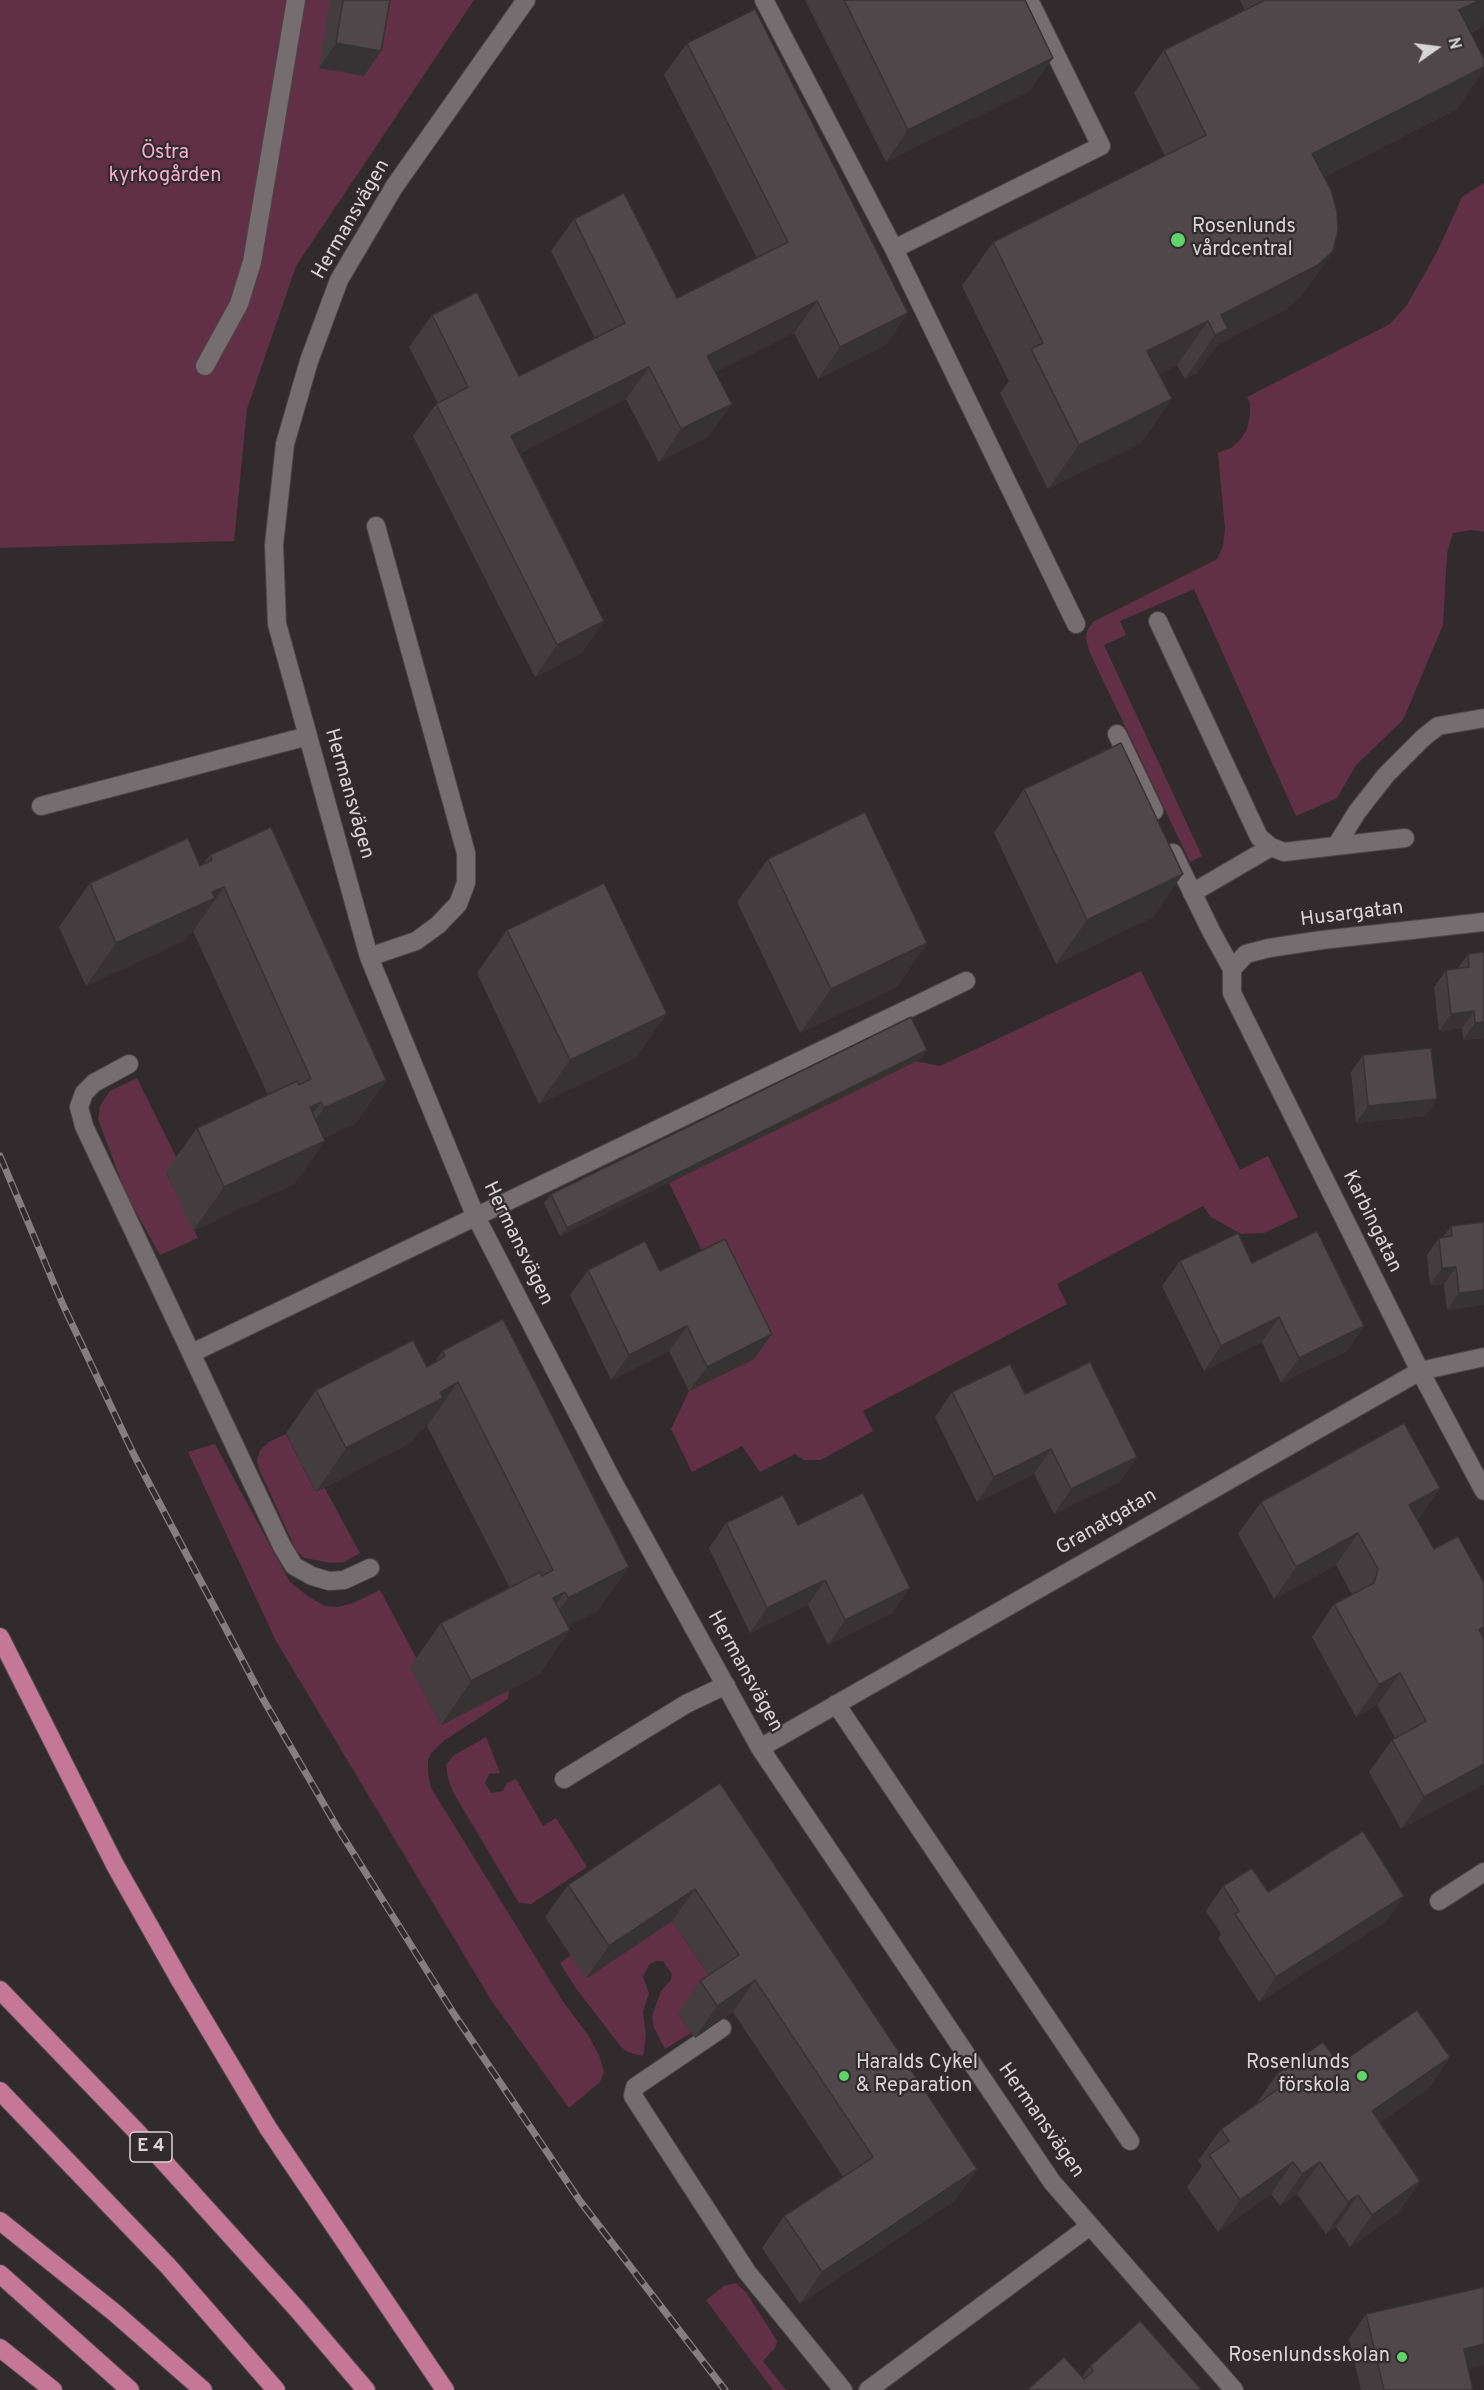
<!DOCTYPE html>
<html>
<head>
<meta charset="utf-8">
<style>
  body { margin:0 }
  #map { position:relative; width:1484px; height:2390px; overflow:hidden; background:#322b2d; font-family:Overpass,sans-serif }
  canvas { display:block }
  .north { position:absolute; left:1406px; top:18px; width:60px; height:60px; -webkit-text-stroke:4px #322b2d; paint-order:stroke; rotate:76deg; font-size:16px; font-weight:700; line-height:24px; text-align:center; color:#d9d4d6 }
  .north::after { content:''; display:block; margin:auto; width:21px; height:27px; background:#d9d4d6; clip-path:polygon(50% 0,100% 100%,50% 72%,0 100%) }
</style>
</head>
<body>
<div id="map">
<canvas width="1484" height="2390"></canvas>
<div class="north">N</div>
</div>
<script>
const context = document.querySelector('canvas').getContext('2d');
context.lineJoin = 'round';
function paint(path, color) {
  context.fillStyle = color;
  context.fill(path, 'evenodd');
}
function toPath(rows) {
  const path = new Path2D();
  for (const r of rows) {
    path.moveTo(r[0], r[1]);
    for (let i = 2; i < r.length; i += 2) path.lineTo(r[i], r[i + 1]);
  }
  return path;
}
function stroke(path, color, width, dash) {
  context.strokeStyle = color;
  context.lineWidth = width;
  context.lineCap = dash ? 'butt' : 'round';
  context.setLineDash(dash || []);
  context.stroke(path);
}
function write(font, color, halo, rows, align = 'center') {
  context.font = font + ' Overpass,sans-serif';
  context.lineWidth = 4.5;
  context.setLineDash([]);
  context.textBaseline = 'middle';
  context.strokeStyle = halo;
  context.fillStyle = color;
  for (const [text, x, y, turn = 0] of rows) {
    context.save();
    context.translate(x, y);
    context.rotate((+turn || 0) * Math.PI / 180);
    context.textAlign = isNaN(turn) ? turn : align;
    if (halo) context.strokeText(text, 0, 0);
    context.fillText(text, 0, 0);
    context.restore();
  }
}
paint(toPath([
  [0,0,474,0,296,266,247,409,234,541,0,548],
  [1484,183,1484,532,1471,530,1453,533,1447,553,1443,625,1403,720,1356,765,1337,798,1296,816,1194,589,1120,621,1126,635,1104,645,1202,856,1190,862,1090,653,1086,639,1087,631,1093,622,1217,559,1223,546,1225,528,1218,453,1231,448,1240,440,1247,429,1250,416,1250,403,1247,397,1390,324,1407,305,1438,250,1462,197],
  [1141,971,1240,1170,1268,1156,1298,1217,1264,1233,1241,1234,1211,1217,1203,1206,1057,1284,1067,1304,863,1411,873,1431,821,1460,804,1460,795,1454,760,1472,742,1446,692,1472,671,1429,689,1391,754,1359,669,1183,915,1061,940,1066],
  [137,1078,180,1165,166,1172,198,1238,160,1255,126,1194,98,1119,100,1106,110,1091],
  [286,1434,315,1491,324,1487,360,1553,344,1562,331,1563,304,1558,296,1550,260,1471,257,1461,260,1450,269,1442],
  [215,1444,290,1582,309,1597,325,1606,338,1607,353,1603,380,1590,419,1663,411,1667,441,1725,509,1690,508,1699,445,1740,431,1753,428,1760,428,1773,431,1788,562,2000,588,2035,599,2055,604,2072,600,2082,569,2108,491,2000,276,1641,188,1452],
  [486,1737,500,1773,489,1774,485,1783,491,1793,503,1791,507,1783,516,1779,543,1826,556,1818,587,1867,531,1904,519,1903,453,1792,448,1778,446,1765,453,1756],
  [672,1921,717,1987,678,2013,691,2033,665,2049,654,2028,652,2016,661,1991,671,1980,672,1974,663,1961,656,1961,649,1965,643,1977,649,1993,643,2012,646,2035,643,2056,628,2052,621,2047,575,1987,560,1963,571,1955,587,1978],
  [736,2283,746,2292,777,2341,775,2348,763,2361,786,2390,773,2390,706,2300,724,2286]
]), '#613044');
const minor = toPath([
  [526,0,394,187,339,280,309,361,285,444,274,545,277,624,369,957,475,1215,611,1478,760,1748,1052,2182,1234,2390],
  [764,0,894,249,1076,624],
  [894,249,1101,146,1029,0],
  [205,366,239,304,252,262,296,0],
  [1158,621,1259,837,1271,847,1284,852,1405,838],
  [1117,734,1154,811],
  [41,806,308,736],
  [1336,846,1357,812,1386,775,1423,738,1438,726,1484,718],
  [1173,853,1211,931,1232,969,1232,993,1420,1371,1484,1491],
  [1192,893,1271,847],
  [369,957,416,941,438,925,458,904,466,883,466,853,376,526],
  [1232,969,1246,954,1269,948,1322,940,1484,922],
  [129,1064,94,1083,84,1093,79,1107,84,1126,282,1546,294,1566,312,1576,329,1581,344,1580,370,1568],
  [192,1353,966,981],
  [836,1704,1130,2141],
  [760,1748,1420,1371,1484,1357],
  [564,1779,686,1704,726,1685],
  [1439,1901,1484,1872],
  [722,2028,635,2087,633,2096,747,2272,843,2390],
  [868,2390,1090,2226]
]);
const highway = toPath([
  [0,1637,115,1865,181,1982,268,2128,445,2390],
  [0,1990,137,2132,297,2309,366,2390],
  [0,2091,168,2266,276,2390],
  [0,2221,115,2313,203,2390],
  [0,2274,130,2390],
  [0,2348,53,2390]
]);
stroke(minor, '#4c4648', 20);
stroke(highway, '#4c4648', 20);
stroke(minor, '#756d6f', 18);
stroke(highway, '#c57896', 18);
const rail = toPath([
  [0,1156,63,1305,134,1455,263,1699,337,1827,454,2014,580,2201,725,2390]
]);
stroke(rail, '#847e80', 7);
stroke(rail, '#322b2d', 4.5, [14]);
paint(toPath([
  [330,0,390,0,381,51,364,76,319,68],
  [805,0,1025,0,1031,90,886,162],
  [1240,0,1484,0,1481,27,1471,33,1457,109,1324,177,1333,251,1302,295,1287,309,1217,345,1197,373,1185,379,1177,365,1159,374,1172,399,1141,443,1048,489,1000,393,1009,381,962,286,993,242,1165,156,1134,93,1164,50,1245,10],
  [687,43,886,345,818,379,794,333,715,372,709,436,659,462,626,399,520,453,582,653,535,677,413,436,436,404,438,403,409,347,432,315,519,376,595,338,551,251,574,219,677,298,757,258,664,75],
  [1024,789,1153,917,1056,964,994,833],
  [210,855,386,1080,356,1123,324,1138,325,1141,294,1184,193,1231,166,1171,197,1128,268,1095,193,931,191,932,184,941,86,986,59,927,90,883,200,866,203,864],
  [768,859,927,943,897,987,800,1033,737,902],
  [507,930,636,1058,539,1104,477,973],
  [1484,952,1484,1038,1463,1040,1462,1028,1439,1031,1434,987,1446,970,1458,968,1468,954],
  [927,1050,921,1059,560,1236,544,1203,551,1194],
  [1363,1055,1437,1099,1425,1116,1356,1123,1351,1072],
  [1451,1226,1484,1305,1447,1310,1444,1284,1430,1285,1427,1255,1439,1238,1443,1237],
  [1180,1261,1252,1263,1364,1326,1347,1351,1281,1383,1262,1342,1204,1371,1162,1286],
  [588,1270,660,1271,772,1334,754,1359,689,1391,669,1351,611,1380,570,1295],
  [442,1351,598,1611,568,1626,540,1674,441,1725,410,1667,441,1623,510,1588,427,1426,422,1429,412,1442,316,1492,286,1433,316,1390,427,1367,434,1363],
  [952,1392,1025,1394,1137,1457,1119,1482,1054,1514,1034,1474,977,1502,935,1417],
  [1440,1488,1418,1519,1484,1784,1401,1829,1369,1772,1392,1740,1395,1738,1377,1705,1356,1717,1312,1637,1334,1604,1352,1595,1336,1565,1274,1599,1238,1534,1261,1502],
  [726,1523,798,1525,910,1588,892,1613,828,1645,808,1605,750,1633,709,1548],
  [720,1783,977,2169,954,2201,800,2304,762,2248,784,2216,843,2177,733,2012,695,2038,691,2033,678,2013,700,1981,709,1975,672,1921,586,1978,545,1917,568,1885],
  [1223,1886,1268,1892,1387,1921,1259,2002,1218,1938,1221,1934,1206,1911],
  [1450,2057,1428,2089,1380,2122,1420,2181,1398,2213,1350,2247,1336,2227,1326,2234,1297,2194,1280,2206,1271,2194,1218,2232,1187,2187,1202,2166,1198,2161,1221,2129,1256,2104,1277,2074,1339,2064],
  [1484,2287,1484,2365,1468,2369,1473,2390,1361,2390,1349,2339,1366,2314],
  [1090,2366,1202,2390,1027,2390,1082,2377]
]), '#443d40');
paint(toPath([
  [1480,0,1484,0,1484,23,1481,27,1429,54,1459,10],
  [336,43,381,51,364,76,319,68],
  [1053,58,1031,90,886,162,908,130],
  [1484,67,1484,70,1457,109,1282,198,1312,154],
  [1333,251,1302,295,1287,309,1217,345,1197,373,1185,379,1215,335,1221,315],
  [817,301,794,333,685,388,707,356],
  [908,313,886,345,818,379,840,347],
  [1208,321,1177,365,1117,394,1147,351],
  [649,367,626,399,489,468,511,436],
  [1172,399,1141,443,1048,489,1079,445],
  [732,404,709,436,659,462,681,429],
  [604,621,582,653,535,677,557,645],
  [1183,874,1153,917,1056,964,1087,920],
  [224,887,193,931,191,932,184,941,86,986,116,943,212,892],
  [927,943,897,987,800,1033,831,989],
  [1474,1011,1462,1028,1439,1031,1451,1014],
  [667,1014,636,1058,539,1104,570,1060],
  [1484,1022,1484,1038,1463,1040,1475,1023],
  [927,1050,921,1059,560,1236,567,1228],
  [386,1080,356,1123,294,1152,324,1108],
  [1437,1099,1425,1116,1356,1123,1368,1106],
  [321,1102,291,1145,310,1107],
  [325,1141,294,1184,193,1231,224,1187],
  [1456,1267,1444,1284,1430,1285,1442,1268],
  [1484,1290,1484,1305,1447,1310,1459,1293],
  [1279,1317,1262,1342,1204,1371,1221,1346],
  [687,1326,669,1351,611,1380,629,1355],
  [1364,1326,1347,1351,1281,1383,1299,1358],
  [772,1334,754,1359,689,1391,707,1367],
  [458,1382,427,1426,422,1429,412,1442,316,1492,346,1448],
  [1051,1449,1034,1474,977,1502,994,1477],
  [1137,1457,1119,1482,1054,1514,1071,1489],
  [1440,1488,1417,1520,1409,1505],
  [1358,1533,1336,1565,1274,1599,1296,1567],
  [629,1567,598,1611,537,1641,568,1598],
  [825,1580,808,1605,750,1633,767,1608],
  [910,1588,892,1613,828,1645,845,1620],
  [565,1592,534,1635,553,1598],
  [1484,1627,1484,1643,1479,1630],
  [570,1630,540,1674,441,1725,471,1681],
  [1400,1673,1377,1705,1356,1717,1379,1685],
  [1484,1764,1484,1784,1401,1829,1424,1797],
  [695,1889,672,1921,586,1978,609,1946],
  [1404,1896,1387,1921,1259,2002,1276,1977],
  [755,1980,733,2012,695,2038,717,2006],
  [1450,2057,1428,2089,1350,2143,1372,2111],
  [1293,2162,1271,2194,1218,2232,1240,2200],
  [1320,2162,1297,2194,1280,2206,1302,2174],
  [977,2169,954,2201,800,2304,822,2272],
  [1420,2181,1398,2213,1350,2247,1372,2215],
  [1358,2195,1336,2227,1326,2234,1348,2202],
  [1484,2344,1484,2365,1446,2374,1464,2349]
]), '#373234');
const building = toPath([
  [343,0,390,0,381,51,336,43,343,0],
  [844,0,1025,0,1053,58,908,130,844,0],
  [1265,0,1480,0,1459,10,1484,59,1484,67,1312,154,1331,190,1337,211,1338,230,1333,251,1318,265,1221,315,1228,329,1215,335,1208,321,1147,351,1172,399,1079,445,1031,349,1043,343,993,242,1206,135,1164,50,1265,0],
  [755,9,908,313,840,347,817,301,707,356,732,404,681,429,649,367,511,436,604,621,557,645,436,404,468,387,432,315,477,292,519,376,625,323,574,219,624,193,677,298,788,242,687,43,755,9],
  [1121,743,1183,874,1087,920,1024,789,1121,743],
  [865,812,927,943,831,989,768,859,865,812],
  [271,827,386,1080,324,1108,321,1102,310,1107,325,1141,224,1187,197,1128,297,1081,299,1085,311,1079,224,887,212,892,215,898,116,943,90,883,188,838,200,866,212,860,210,855,271,827],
  [604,883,667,1014,570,1060,507,930,604,883],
  [1484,952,1484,1022,1475,1023,1474,1011,1451,1014,1446,970,1469,967,1468,954,1484,952],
  [911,1017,927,1050,567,1228,551,1194,911,1017],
  [1431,1048,1437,1099,1368,1106,1363,1055,1431,1048],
  [1484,1222,1484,1290,1459,1293,1456,1267,1442,1268,1439,1238,1452,1236,1451,1226,1484,1222],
  [1317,1231,1364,1326,1299,1358,1279,1317,1221,1346,1180,1261,1238,1233,1252,1263,1317,1231],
  [725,1239,772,1334,707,1367,687,1326,629,1355,588,1270,645,1241,660,1271,725,1239],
  [503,1319,629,1567,568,1598,565,1592,553,1598,570,1630,471,1681,441,1623,540,1572,542,1576,553,1570,458,1382,440,1393,443,1398,346,1448,316,1390,413,1340,427,1367,445,1356,442,1351,503,1319],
  [1090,1362,1137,1457,1071,1489,1051,1449,994,1477,952,1392,1010,1364,1025,1394,1090,1362],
  [1404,1423,1440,1488,1409,1505,1434,1549,1458,1536,1484,1583,1484,1627,1479,1630,1484,1639,1484,1764,1424,1797,1392,1740,1426,1721,1400,1673,1379,1685,1334,1604,1374,1583,1378,1569,1358,1533,1296,1567,1261,1502,1404,1423],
  [863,1493,910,1588,845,1620,825,1580,767,1608,726,1523,783,1495,798,1525,863,1493],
  [720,1783,977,2169,822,2272,784,2216,873,2157,755,1980,717,2006,714,2001,700,1981,739,1955,695,1889,609,1946,568,1885,720,1783],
  [1363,1831,1404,1896,1276,1977,1235,1914,1239,1911,1223,1886,1252,1868,1268,1892,1363,1831],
  [1417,2010,1450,2057,1372,2111,1420,2181,1372,2215,1358,2195,1348,2202,1320,2162,1302,2174,1293,2162,1240,2200,1209,2155,1229,2141,1221,2129,1284,2085,1277,2074,1323,2042,1339,2064,1417,2010],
  [1484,2287,1484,2344,1464,2349,1473,2390,1384,2390,1366,2314,1484,2287],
  [1140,2321,1202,2390,1027,2390,1064,2357,1084,2379,1093,2371,1090,2366,1140,2321]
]);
paint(building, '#4f474a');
stroke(building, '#373234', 1.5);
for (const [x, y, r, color] of [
  [1178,240,8,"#5fd56b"],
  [844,2076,6,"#5fd56b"],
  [1362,2076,6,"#5fd56b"],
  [1402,2357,6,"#5fd56b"]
]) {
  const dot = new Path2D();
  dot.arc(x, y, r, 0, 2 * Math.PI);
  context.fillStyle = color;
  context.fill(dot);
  stroke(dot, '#322b2d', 2);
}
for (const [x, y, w] of [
  [151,2147,42]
]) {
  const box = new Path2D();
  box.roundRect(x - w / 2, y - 15, w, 30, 4.5);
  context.fillStyle = '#322b2d';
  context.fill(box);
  stroke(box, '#d9d4d6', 1.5);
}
write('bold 18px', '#d9d4d6', null, [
  ["E 4",151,2147]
]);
write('20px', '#f8aeca', '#322b2d', [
  ["Östra",165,154],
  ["kyrkogården",165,177]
]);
write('20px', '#d9d4d6', '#322b2d', [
  ["Hermansvägen",352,220,-60],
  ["Hermansvägen",348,794,74],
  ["Husargatan",1352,915,-7],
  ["Karbingatan",1371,1222,64],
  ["Hermansvägen",517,1244,64],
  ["Granatgatan",1107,1523,-30],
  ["Hermansvägen",744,1672,61],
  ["Hermansvägen",1040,2121,55]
]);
write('20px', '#d9d4d6', '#322b2d', [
  ["Rosenlunds",1192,228],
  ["vårdcentral",1192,251],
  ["Haralds Cykel",856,2064],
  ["& Reparation",856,2087],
  ["Rosenlunds",1350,2064,"right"],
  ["förskola",1350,2087,"right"],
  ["Rosenlundsskolan",1390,2357,"right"]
], 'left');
</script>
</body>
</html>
